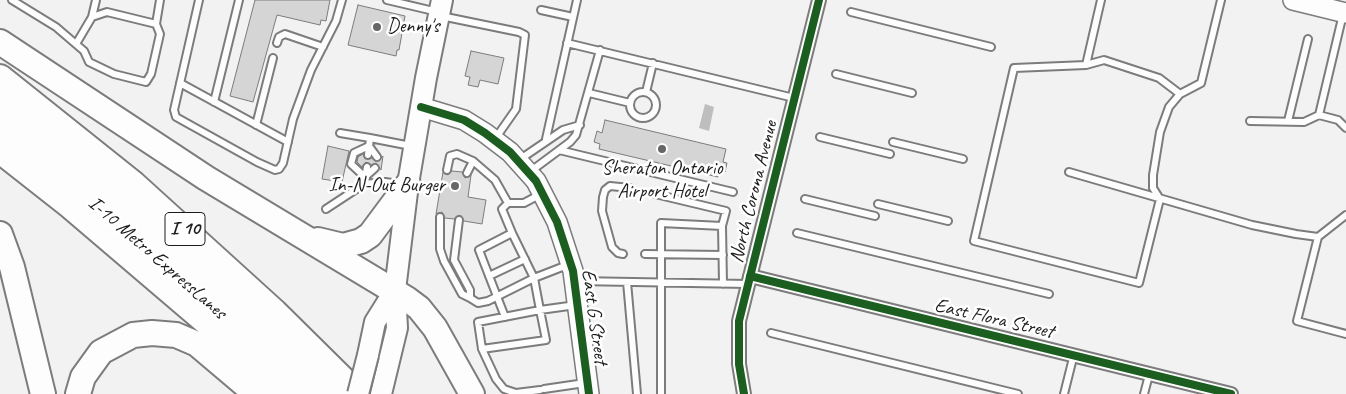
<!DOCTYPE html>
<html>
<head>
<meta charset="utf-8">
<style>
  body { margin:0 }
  canvas { display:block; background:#f2f2f2 }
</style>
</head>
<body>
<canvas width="1346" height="394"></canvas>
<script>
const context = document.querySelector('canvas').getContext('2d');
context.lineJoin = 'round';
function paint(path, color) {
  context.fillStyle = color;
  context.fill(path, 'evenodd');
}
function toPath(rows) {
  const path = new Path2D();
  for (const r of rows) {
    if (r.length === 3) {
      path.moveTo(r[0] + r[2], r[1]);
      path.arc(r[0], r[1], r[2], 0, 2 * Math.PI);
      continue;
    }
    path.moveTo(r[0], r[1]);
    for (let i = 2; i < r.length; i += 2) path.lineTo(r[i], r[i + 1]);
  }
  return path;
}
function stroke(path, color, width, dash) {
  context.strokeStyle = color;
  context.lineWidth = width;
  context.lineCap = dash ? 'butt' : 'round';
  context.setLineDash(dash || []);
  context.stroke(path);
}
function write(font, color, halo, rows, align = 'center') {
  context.font = font + ' Caveat,sans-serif';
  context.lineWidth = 5;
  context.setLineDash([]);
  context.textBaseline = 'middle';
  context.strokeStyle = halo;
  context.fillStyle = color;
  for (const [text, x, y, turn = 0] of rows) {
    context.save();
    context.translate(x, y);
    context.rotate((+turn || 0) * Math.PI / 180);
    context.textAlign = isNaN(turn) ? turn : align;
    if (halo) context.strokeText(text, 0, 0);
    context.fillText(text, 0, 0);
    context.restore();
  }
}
paint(toPath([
  [705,104,714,107,709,131,699,128]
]), '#bebebe');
const building = toPath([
  [255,0,330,0,326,21,321,20,320,25,277,15,253,102,230,96,255,0],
  [358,5,405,16,399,50,397,50,396,56,348,45,358,5],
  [471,51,504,58,498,84,480,80,478,87,468,85,470,77,465,76,471,51],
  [605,120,726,149,723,162,727,163,725,172,719,171,718,177,599,149,600,144,594,142,597,131,602,133,605,120],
  [328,146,349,151,342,182,322,179,328,146],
  [363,154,365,159,372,158,377,162,383,156,381,170,376,163,371,165,366,162,362,167,357,162,358,157,363,154],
  [452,171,462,172,465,178,471,175,468,197,486,200,482,224,464,221,460,215,454,219,445,218,442,212,436,214,443,172,448,175,452,171]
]);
paint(building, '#d5d5d5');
stroke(building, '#7c7c7c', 1);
const lane = toPath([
  [12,0,56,27,84,51,89,62,114,74,146,82,151,74,160,34,156,24,160,0],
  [199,0,174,110,176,117,257,162,275,170,279,169,283,163,293,119,311,70,336,21,342,0],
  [387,0,438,12],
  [541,10,573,17],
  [851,12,991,47],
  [441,16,519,32,525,35,516,109,495,139],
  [92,17,96,0],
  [277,43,279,37,285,34,323,47],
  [567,43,794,98],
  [76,44,92,17,107,12,156,24],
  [1086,65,1101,0],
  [836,74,912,93],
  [180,83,288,142],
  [643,105,13],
  [646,92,653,63],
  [589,93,630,103],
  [1180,94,1159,78,1104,60,1086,65,1014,68,974,241,1139,283,1160,199,1153,188,1153,175,1160,132,1169,107,1180,94,1201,83,1221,0],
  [214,102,239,0],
  [1319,115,1343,14],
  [1250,121,1304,122,1319,115,1338,120,1346,128],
  [1288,121,1308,39],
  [256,125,273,58],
  [340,133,370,138],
  [820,137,890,154],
  [546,139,577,0],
  [893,142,963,159],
  [559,150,733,192],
  [368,155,370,138,411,146],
  [519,160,563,130,580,125],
  [367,167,364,184,385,182,400,184],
  [375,168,365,177,351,164,354,153,369,146,377,157],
  [447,170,450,156,457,154,473,161],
  [531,171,570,142,576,135,600,50],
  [1069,172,1252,225,1296,234,1318,237,1346,215],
  [467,173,473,161,495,180,508,203],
  [655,194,726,211,722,226,723,284],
  [805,199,875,216],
  [878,204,948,221],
  [326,209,364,184],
  [440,217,440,249,444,261,462,294,470,298],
  [459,220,454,260,470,290,470,298,478,303,488,301,534,278,570,264],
  [512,233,502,209,508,203,524,203,541,194],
  [797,233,1049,294],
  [1318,237,1297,321,1346,334],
  [623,254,618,253,612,247,602,211,603,197,605,190,610,186,630,188],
  [645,254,723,255],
  [489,276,525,259],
  [576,281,748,284],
  [627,282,637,394],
  [505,317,479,250,512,233,534,278,540,310,546,340,482,349,478,322,540,310,576,305],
  [771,333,1018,394],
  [482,349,496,379,504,389,516,393,540,390],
  [544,389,585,383],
  [661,394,661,223,722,226],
  [1064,394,1074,354],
  [1144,394,1149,375]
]);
const street = toPath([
  [750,276,1231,394],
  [744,394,739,364,739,321,819,0]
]);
const secondary = toPath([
  [1293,0,1346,13],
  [421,107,464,120,485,133,510,152,536,181,557,222,573,271,589,394]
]);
const primary = toPath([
  [368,355,375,322,395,290],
  [381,394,397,328,395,290,408,184,426,78,442,0]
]);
const highway = toPath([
  [0,42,206,178,407,299,419,308,435,328,472,394],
  [0,77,134,184,275,312,358,394],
  [0,101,121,200,206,273,334,394],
  [0,128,164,262,308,394],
  [0,151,70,206,206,322,282,394],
  [0,234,12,267,43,394],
  [318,240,343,246,361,241,370,235,408,184],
  [78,394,83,377,101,352,133,335,152,333,176,335,197,344,256,394]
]);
stroke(lane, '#7c7c7c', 10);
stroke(street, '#7c7c7c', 16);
stroke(secondary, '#7c7c7c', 22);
stroke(primary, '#7c7c7c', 24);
stroke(highway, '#7c7c7c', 28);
stroke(lane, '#fdfdfd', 6);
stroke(street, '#fdfdfd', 12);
stroke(secondary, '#fdfdfd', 19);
stroke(primary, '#fdfdfd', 20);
stroke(highway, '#fdfdfd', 24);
const primaryBridge = toPath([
  [358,394,368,355]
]);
stroke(primaryBridge, '#7c7c7c', 24, []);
stroke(primaryBridge, '#fdfdfd', 20);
stroke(toPath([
  [421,107,464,120,485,133,510,152,536,181,557,222,573,271,589,394],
  [750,276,1231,394],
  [744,394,739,364,739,321,819,0]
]), '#1b5e20', 8);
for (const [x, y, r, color] of [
  [377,27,5,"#676767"],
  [662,149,5,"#676767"],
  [455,186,5,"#676767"]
]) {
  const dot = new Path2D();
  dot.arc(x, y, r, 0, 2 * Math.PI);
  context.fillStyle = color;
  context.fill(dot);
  stroke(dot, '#fff', 2);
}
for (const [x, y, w] of [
  [185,229,40]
]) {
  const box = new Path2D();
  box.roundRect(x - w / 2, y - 16.5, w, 33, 4);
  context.fillStyle = '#fff';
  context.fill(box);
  stroke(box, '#1c1c1c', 1);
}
write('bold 19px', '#1c1c1c', null, [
  ["I 10",185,229]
]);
write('20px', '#1c1c1c', '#fff', [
  ["Denny's",387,27],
  ["Sheraton Ontario",662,169,"center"],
  ["Airport Hotel",662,192,"center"],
  ["In-N-Out Burger",445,186,"right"]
], 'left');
write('20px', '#1c1c1c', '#fff', [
  ["North Corona Avenue",754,192,-76],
  ["I-10 Metro ExpressLanes",157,258,41],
  ["East G Street",594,317,82],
  ["East Flora Street",994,319,13]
]);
</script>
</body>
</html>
